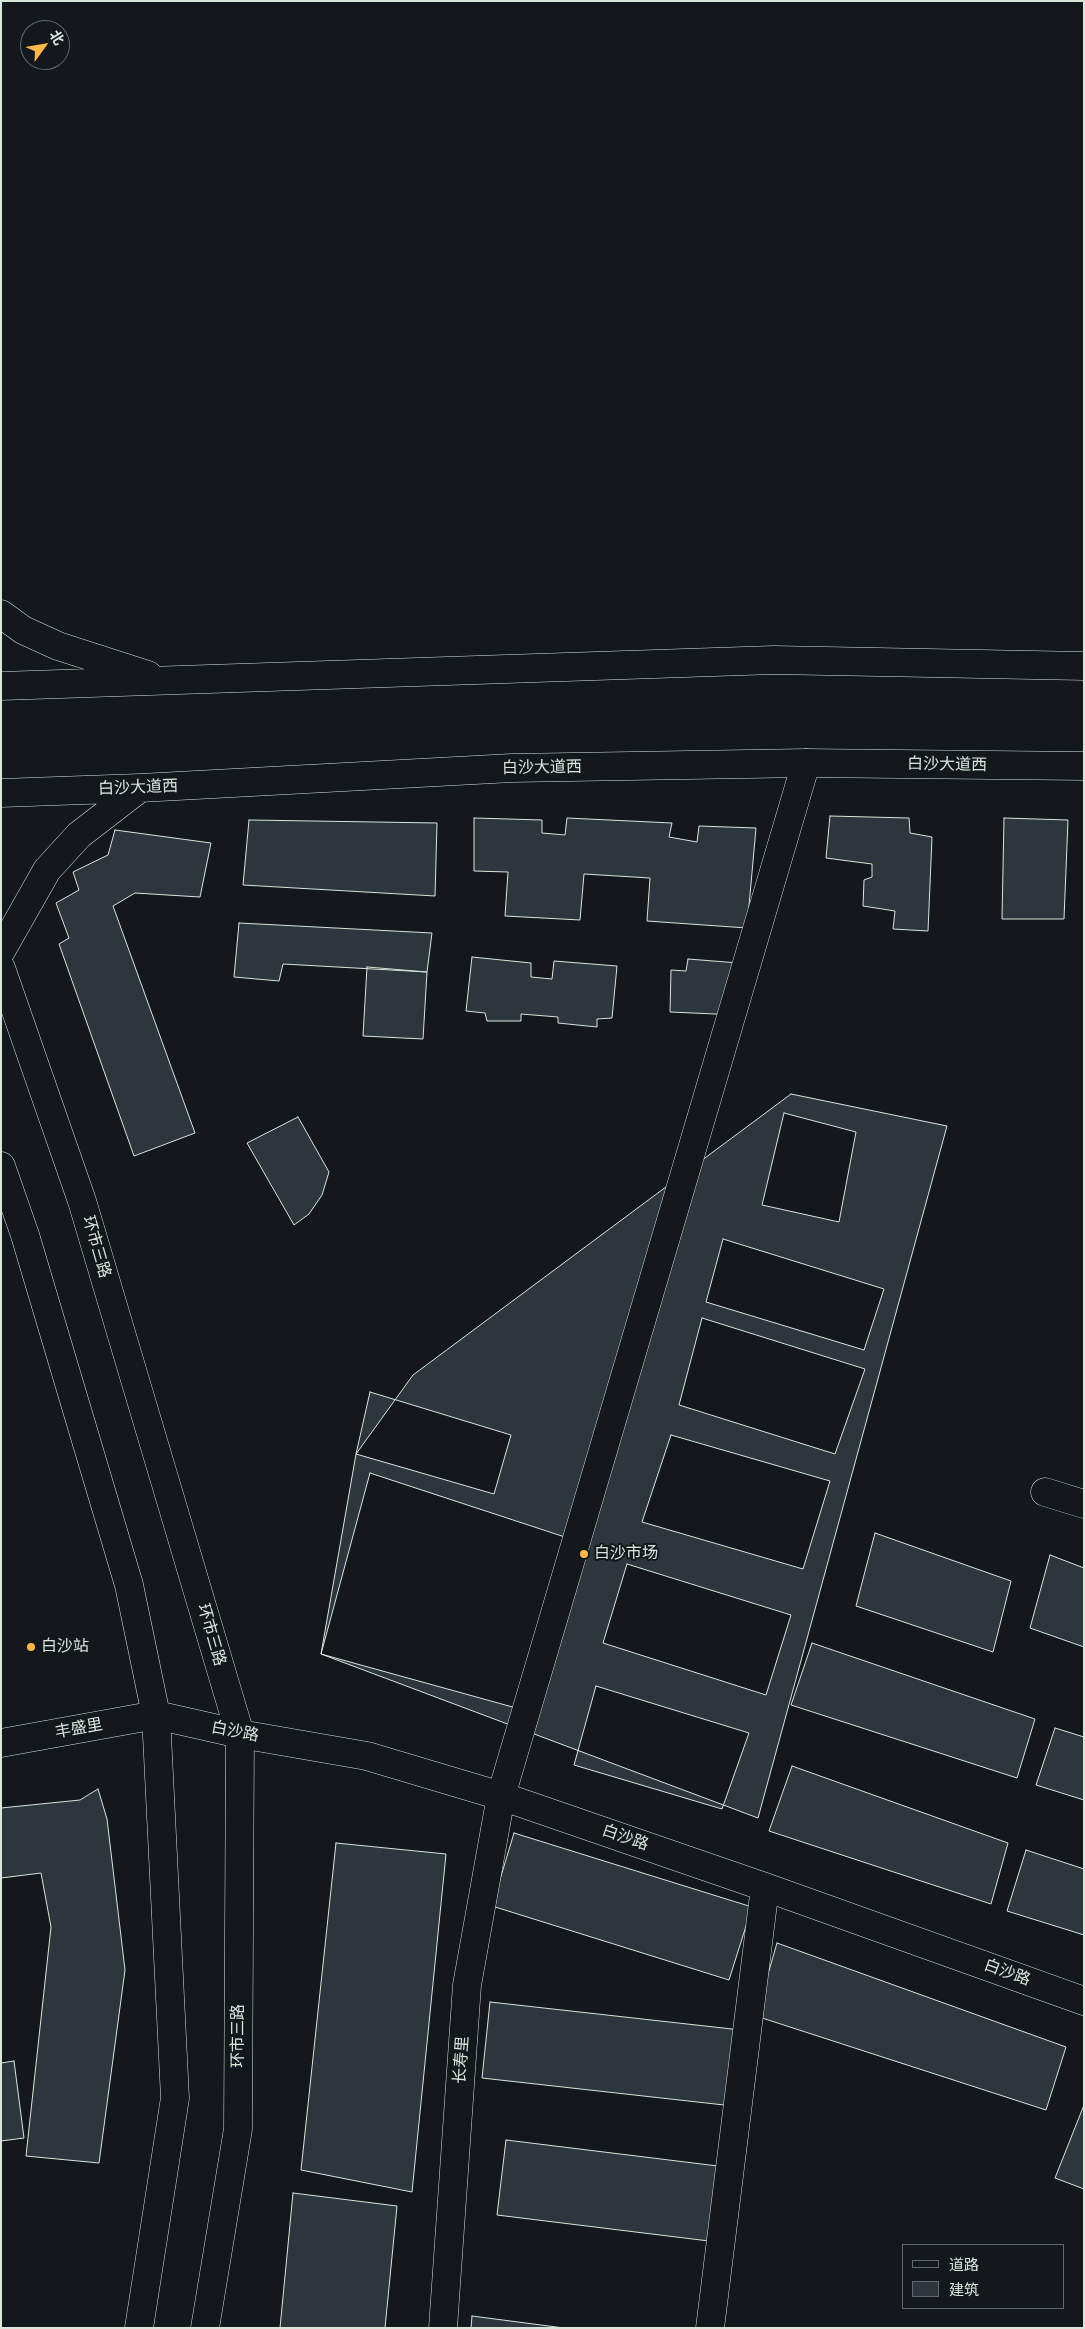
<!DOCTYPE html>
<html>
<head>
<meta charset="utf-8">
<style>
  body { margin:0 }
  #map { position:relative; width:1085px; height:2329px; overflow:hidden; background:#14181c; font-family:"Archivo Narrow","Noto Sans SC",sans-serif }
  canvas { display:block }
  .frame { position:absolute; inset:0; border:2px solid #d8e6dc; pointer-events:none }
  .legend { position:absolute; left:902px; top:2244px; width:162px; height:65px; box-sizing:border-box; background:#14181c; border:1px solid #626a69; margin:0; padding:6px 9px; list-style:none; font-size:15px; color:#d8e6dc }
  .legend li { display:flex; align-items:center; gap:10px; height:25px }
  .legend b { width:25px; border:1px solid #626a69 }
  .north { position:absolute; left:20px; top:20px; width:50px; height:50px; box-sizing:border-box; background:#14181c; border:1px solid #626a69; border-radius:50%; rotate:58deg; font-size:14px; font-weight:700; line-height:20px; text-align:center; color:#d8e6dc }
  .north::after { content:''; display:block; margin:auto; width:18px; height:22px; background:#ffb74d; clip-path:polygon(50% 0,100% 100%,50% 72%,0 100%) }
</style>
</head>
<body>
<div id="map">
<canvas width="1085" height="2329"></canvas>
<div class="frame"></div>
<ul class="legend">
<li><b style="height:6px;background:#14181c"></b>道路</li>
<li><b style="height:14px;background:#2c363c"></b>建筑</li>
</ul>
<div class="north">北</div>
</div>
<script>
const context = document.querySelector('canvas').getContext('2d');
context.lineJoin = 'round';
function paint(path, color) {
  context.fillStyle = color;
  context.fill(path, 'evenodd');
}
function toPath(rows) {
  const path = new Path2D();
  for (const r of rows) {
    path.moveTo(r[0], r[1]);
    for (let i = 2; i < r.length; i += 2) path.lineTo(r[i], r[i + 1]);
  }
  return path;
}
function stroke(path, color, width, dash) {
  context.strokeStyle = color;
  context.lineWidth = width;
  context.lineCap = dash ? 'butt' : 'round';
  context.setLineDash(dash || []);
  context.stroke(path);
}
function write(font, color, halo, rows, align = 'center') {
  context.font = font + ' "Archivo Narrow","Noto Sans SC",sans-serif';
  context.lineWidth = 4;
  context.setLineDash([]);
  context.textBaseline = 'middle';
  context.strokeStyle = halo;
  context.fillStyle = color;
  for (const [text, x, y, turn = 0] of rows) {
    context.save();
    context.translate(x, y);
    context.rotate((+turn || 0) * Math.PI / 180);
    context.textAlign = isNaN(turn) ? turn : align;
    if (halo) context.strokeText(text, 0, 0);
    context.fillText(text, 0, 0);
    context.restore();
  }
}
const building = toPath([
  [830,816,909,818,910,833,932,837,928,931,893,929,895,911,863,906,864,880,872,877,872,864,826,858,830,816],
  [474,818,542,820,542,833,565,835,567,818,672,823,669,837,697,842,699,826,756,828,747,928,647,921,650,878,584,874,580,920,505,916,508,872,474,871,474,818],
  [1004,818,1068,820,1064,919,1002,919,1004,818],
  [249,820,437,823,435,896,243,885,249,820],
  [115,830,211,843,200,897,135,893,113,906,195,1133,134,1156,59,944,69,938,56,903,79,890,73,872,108,855,115,830],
  [239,923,432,933,427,972,283,964,279,981,234,977,239,923],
  [472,957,531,963,531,977,552,979,554,961,617,966,612,1018,597,1019,597,1027,558,1023,558,1017,521,1014,521,1021,487,1021,485,1013,466,1011,472,957],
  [688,959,739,963,738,1015,670,1012,671,970,686,971,688,959],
  [367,967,427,972,423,1039,363,1036,367,967],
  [791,1094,947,1126,758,1818,321,1654,356,1454,413,1375,791,1094],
  [784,1113,856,1132,839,1222,762,1205,784,1113],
  [298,1117,329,1172,322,1195,309,1214,294,1225,247,1143,298,1117],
  [723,1239,884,1289,864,1350,706,1302,723,1239],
  [702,1318,865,1369,835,1454,679,1405,702,1318],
  [370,1392,511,1435,494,1494,356,1454,370,1392],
  [671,1435,830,1481,803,1569,642,1522,671,1435],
  [370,1473,577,1541,527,1711,321,1654,370,1473],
  [875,1533,1011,1581,993,1652,856,1606,875,1533],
  [1050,1555,1084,1568,1084,1647,1030,1628,1050,1555],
  [627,1564,791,1615,766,1695,603,1643,627,1564],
  [812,1643,1035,1719,1017,1778,791,1705,812,1643],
  [596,1686,749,1733,722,1809,574,1765,596,1686],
  [1055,1728,1084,1737,1084,1800,1036,1785,1055,1728],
  [792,1766,1008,1843,991,1904,769,1831,792,1766],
  [98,1789,107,1819,125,1970,99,2163,26,2156,51,1927,41,1873,1,1878,1,1808,80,1800,98,1789],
  [514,1833,752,1907,729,1980,492,1906,514,1833],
  [336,1843,446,1854,412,2192,301,2170,336,1843],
  [1026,1850,1084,1869,1084,1935,1007,1911,1026,1850],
  [777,1943,1066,2047,1046,2110,756,2016,777,1943],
  [490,2002,741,2030,733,2106,482,2078,490,2002],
  [14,2061,24,2138,1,2141,1,2063,14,2061],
  [1084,2105,1084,2189,1055,2178,1084,2105],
  [506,2140,726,2167,717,2242,497,2215,506,2140],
  [293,2193,397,2206,385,2328,280,2328,293,2193],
  [472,2316,564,2328,471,2328,472,2316]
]);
paint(building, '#2c363c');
stroke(building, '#d8e6dc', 1);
const minor = toPath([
  [1045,1492,1084,1504],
  [1,1743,156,1715,240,1734,367,1756,501,1796,765,1887,1084,2001],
  [443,2328,467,1985,501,1796,806,763],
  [710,2328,765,1887]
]);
const secondary = toPath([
  [1,614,23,630,58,646,148,675],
  [1,686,774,660,1084,666],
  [1,793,140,788,512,768,806,763,1084,766],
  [1,951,47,870,79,835,140,788],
  [1,968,82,1201,240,1734,238,2129,205,2328],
  [1,1166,25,1235,129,1585,156,1715,175,2098,139,2328]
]);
stroke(minor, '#d8e6dc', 29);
stroke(secondary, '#d8e6dc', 29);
stroke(minor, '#14181c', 28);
stroke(secondary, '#14181c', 28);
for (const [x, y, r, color] of [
  [584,1554,5,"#ffb74d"],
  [31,1647,5,"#ffb74d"]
]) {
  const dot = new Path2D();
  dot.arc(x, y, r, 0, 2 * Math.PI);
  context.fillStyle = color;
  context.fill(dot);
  stroke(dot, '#14181c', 2);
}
write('16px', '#d8e6dc', '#14181c', [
  ["白沙大道西",947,765,1],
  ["白沙大道西",542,768,-1],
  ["白沙大道西",138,788,-2],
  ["环市三路",96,1247,74],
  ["环市三路",211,1635,74],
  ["丰盛里",79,1729,-10],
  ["白沙路",235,1732,11],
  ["白沙路",625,1838,19],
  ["白沙路",1007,1973,20],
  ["环市三路",239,2036,-90],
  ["长寿里",462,2060,-86]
]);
write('16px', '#d8e6dc', '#14181c', [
  ["白沙市场",594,1554],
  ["白沙站",41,1647]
], 'left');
</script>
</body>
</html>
